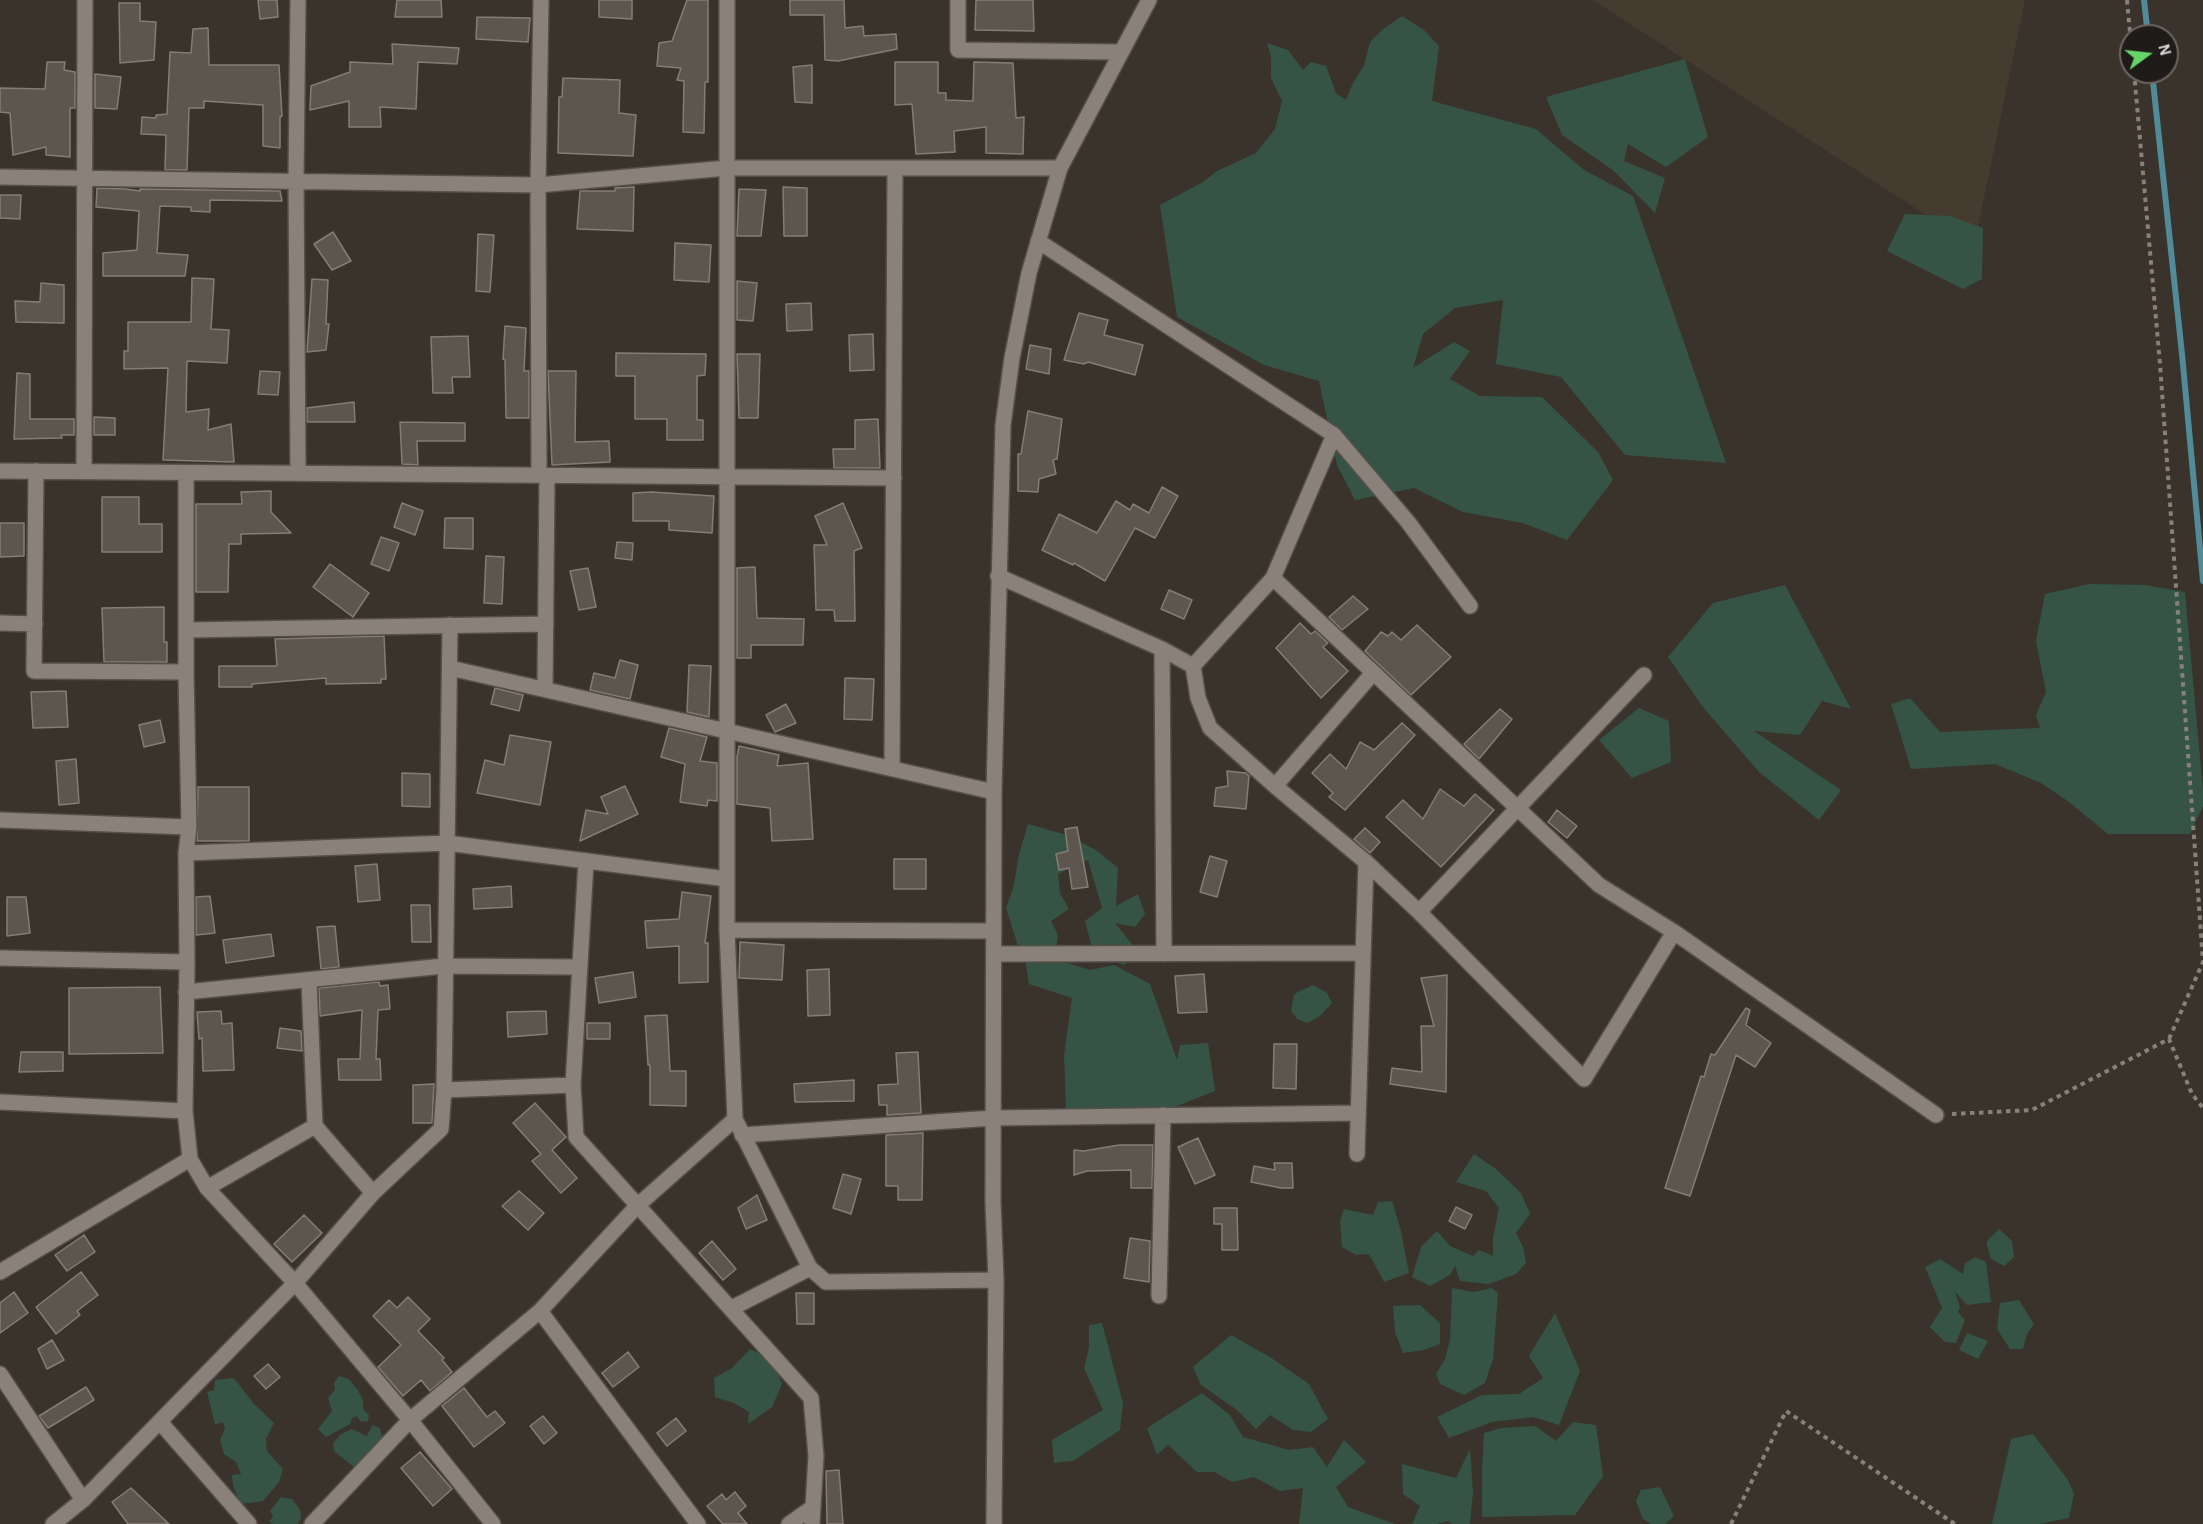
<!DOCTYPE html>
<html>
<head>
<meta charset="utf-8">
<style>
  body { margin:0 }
  #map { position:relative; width:2203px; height:1524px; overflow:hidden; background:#39332c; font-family:"Alegreya Sans",sans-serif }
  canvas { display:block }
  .north { position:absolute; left:2119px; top:24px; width:60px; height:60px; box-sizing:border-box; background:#1e1b18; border:2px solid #6a6763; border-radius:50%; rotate:75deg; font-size:16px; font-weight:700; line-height:24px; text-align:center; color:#ddd9d4 }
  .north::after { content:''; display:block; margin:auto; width:21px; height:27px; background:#66d467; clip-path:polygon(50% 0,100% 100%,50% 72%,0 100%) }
</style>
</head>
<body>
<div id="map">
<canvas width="2203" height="1524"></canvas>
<div class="north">N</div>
</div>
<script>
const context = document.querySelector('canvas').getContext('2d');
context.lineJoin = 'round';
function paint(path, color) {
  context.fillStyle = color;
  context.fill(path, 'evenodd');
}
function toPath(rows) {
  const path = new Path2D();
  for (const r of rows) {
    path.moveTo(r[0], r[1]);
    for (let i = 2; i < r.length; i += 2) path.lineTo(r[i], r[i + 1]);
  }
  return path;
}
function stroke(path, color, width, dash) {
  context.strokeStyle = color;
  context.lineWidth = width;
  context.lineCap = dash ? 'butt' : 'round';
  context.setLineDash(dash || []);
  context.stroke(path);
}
paint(toPath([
  [1593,0,2025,0,1974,246]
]), '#463b2f');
paint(toPath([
  [1402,16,1424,30,1439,46,1432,101,1536,129,1584,170,1633,196,1726,463,1625,455,1561,377,1496,364,1503,300,1455,308,1423,334,1413,368,1454,342,1470,351,1450,379,1480,396,1542,397,1598,452,1613,480,1567,540,1523,523,1463,512,1414,488,1355,500,1337,465,1319,381,1264,365,1177,317,1160,205,1203,182,1217,171,1256,153,1275,129,1282,101,1271,78,1271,57,1267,43,1288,50,1303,70,1311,62,1326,66,1336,93,1346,100,1353,83,1364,66,1370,42,1382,30],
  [1685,59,1708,137,1666,167,1628,144,1624,161,1665,178,1655,213,1614,171,1562,135,1546,97],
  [1905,214,1950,216,1983,228,1982,279,1963,289,1887,251],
  [2089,584,2145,585,2185,592,2203,790,2203,806,2190,834,2108,834,2069,802,2041,783,1995,764,1911,769,1891,704,1910,698,1940,732,2040,728,2036,715,2046,692,2036,641,2045,594],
  [1785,585,1851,709,1822,701,1800,735,1754,731,1841,790,1819,820,1759,772,1703,707,1668,657,1713,603],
  [1639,708,1669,721,1671,762,1632,778,1599,740],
  [1028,824,1067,835,1096,850,1118,868,1116,906,1138,894,1145,914,1135,927,1115,923,1139,953,1124,965,1093,952,1085,921,1102,908,1088,860,1058,874,1060,893,1069,909,1051,921,1058,935,1056,948,1032,951,1018,946,1006,908,1014,885,1019,854],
  [1024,953,1050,958,1090,970,1114,965,1150,984,1177,1060,1180,1045,1208,1043,1215,1091,1162,1112,1066,1110,1064,1055,1072,998,1029,984],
  [1313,985,1327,993,1332,1003,1320,1016,1307,1023,1297,1019,1291,1011,1294,994],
  [1474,1154,1496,1169,1521,1193,1530,1214,1516,1233,1523,1247,1526,1263,1516,1274,1489,1284,1460,1281,1455,1266,1450,1275,1430,1286,1412,1277,1421,1247,1437,1231,1450,1246,1473,1256,1479,1250,1493,1256,1493,1238,1499,1208,1486,1191,1456,1182],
  [1392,1201,1401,1231,1409,1273,1384,1282,1369,1254,1356,1255,1342,1247,1340,1221,1344,1209,1373,1215,1378,1202],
  [1999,1229,2012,1241,2014,1257,2004,1266,1991,1259,1986,1242],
  [1975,1257,1986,1262,1991,1302,1967,1305,1955,1292,1960,1307,1958,1312,1965,1320,1956,1343,1945,1342,1930,1327,1942,1308,1925,1267,1940,1259,1963,1274,1965,1263],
  [1452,1288,1474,1292,1492,1288,1498,1293,1493,1359,1485,1383,1464,1395,1440,1384,1436,1374,1445,1359,1450,1340],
  [2019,1300,2034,1324,2027,1334,2023,1349,2010,1349,1997,1329,2000,1303],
  [1420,1305,1440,1323,1440,1344,1424,1350,1403,1353,1395,1332,1393,1306],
  [1555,1313,1580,1371,1559,1425,1533,1417,1492,1422,1449,1438,1437,1417,1482,1395,1519,1394,1543,1378,1529,1356],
  [1102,1323,1123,1403,1120,1430,1073,1461,1054,1463,1052,1440,1103,1410,1084,1368,1089,1348,1089,1325],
  [1967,1333,1988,1341,1978,1359,1959,1350],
  [1231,1335,1270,1357,1309,1384,1328,1419,1311,1432,1293,1430,1270,1415,1256,1429,1237,1410,1201,1385,1193,1367],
  [750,1349,772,1359,782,1384,772,1407,748,1424,749,1412,734,1403,715,1397,714,1378,732,1368],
  [339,1376,349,1379,358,1390,363,1401,363,1409,369,1415,368,1421,361,1422,357,1416,352,1418,350,1424,326,1437,318,1429,332,1411,328,1398,335,1390,334,1383],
  [234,1378,254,1404,274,1423,266,1439,267,1451,283,1469,279,1482,263,1501,240,1504,233,1485,232,1475,241,1474,236,1462,224,1454,220,1440,225,1429,223,1422,215,1425,207,1392,214,1390,215,1380],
  [1202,1393,1230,1415,1243,1437,1289,1450,1313,1447,1327,1467,1344,1440,1366,1462,1336,1487,1348,1507,1395,1524,1299,1524,1303,1488,1280,1491,1254,1477,1232,1482,1214,1472,1197,1472,1168,1445,1157,1455,1147,1428],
  [1573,1422,1596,1425,1603,1476,1575,1515,1482,1517,1482,1468,1484,1433,1501,1428,1535,1426,1556,1441],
  [372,1425,380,1428,384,1447,366,1468,354,1467,334,1451,333,1443,341,1434,352,1429,367,1436],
  [2033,1434,2068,1480,2074,1494,2069,1518,2039,1524,1992,1524,2011,1439],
  [1470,1449,1473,1492,1470,1524,1452,1524,1448,1521,1437,1524,1412,1524,1420,1506,1403,1494,1402,1464,1456,1478],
  [1660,1487,1674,1516,1665,1524,1651,1524,1643,1519,1636,1501,1641,1490],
  [281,1497,292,1499,300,1510,301,1518,298,1524,273,1524,269,1522,273,1516,270,1511]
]), '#355445');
stroke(toPath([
  [2144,0,2148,36],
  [2152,72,2182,354,2203,581]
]), '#518b97', 6);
const building = toPath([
  [258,0,277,0,278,17,260,19,258,0],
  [397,0,441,0,442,17,395,17,397,0],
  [599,0,632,0,632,19,599,17,599,0],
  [687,0,708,0,708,82,705,82,704,133,683,132,684,81,677,80,681,68,657,66,659,43,672,41,687,0],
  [790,0,844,0,845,28,863,26,864,36,896,34,897,49,838,61,825,60,824,15,790,15,790,0],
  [976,0,1033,0,1034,31,975,30,976,0],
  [119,3,140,3,140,21,156,22,154,60,120,63,119,3],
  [477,17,530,18,528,42,476,39,477,17],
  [208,28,209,65,279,65,282,116,280,117,280,148,263,146,263,105,204,101,204,108,189,108,187,170,165,170,166,135,141,134,142,117,156,118,156,115,167,114,170,52,191,53,193,29,208,28],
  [392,44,459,48,457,64,418,62,416,109,380,107,381,127,349,127,349,101,310,110,311,86,350,72,350,62,393,64,392,44],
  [47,62,65,62,64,70,75,72,75,108,70,108,70,157,46,155,46,147,13,155,10,113,0,112,0,88,45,89,47,62],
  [895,62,938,62,938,93,946,93,946,100,973,101,974,62,1013,63,1016,118,1024,117,1023,154,986,153,986,127,954,131,955,152,916,154,912,104,895,105,895,62],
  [812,65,812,103,795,102,793,67,812,65],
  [95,74,121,77,117,109,95,108,95,74],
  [563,78,620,80,619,113,636,115,633,156,558,153,559,97,562,97,563,78],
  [634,187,633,231,577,229,580,191,615,191,615,188,634,187],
  [783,187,807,188,807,236,784,236,783,187],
  [97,188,125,189,140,191,140,189,280,191,282,201,210,200,210,212,191,211,191,207,160,206,157,253,188,255,185,276,103,276,103,253,137,250,139,211,96,207,97,188],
  [739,189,766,190,761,236,737,236,739,189],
  [0,195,21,195,20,219,0,218,0,195],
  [333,232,351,261,332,270,314,244,333,232],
  [478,234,494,235,490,292,476,291,478,234],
  [675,243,711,245,709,282,674,280,675,243],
  [192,278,214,279,211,329,229,330,227,363,187,361,186,412,209,409,208,430,231,424,234,462,163,460,168,368,124,369,124,351,128,351,128,322,191,322,192,278],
  [312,279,328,280,326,324,329,324,326,350,307,352,312,279],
  [737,281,757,283,753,321,737,320,737,281],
  [41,283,64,285,64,323,16,322,15,301,40,302,41,283],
  [811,303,812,330,787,331,786,304,811,303],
  [1079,313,1108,320,1104,335,1143,345,1135,375,1088,362,1084,364,1064,360,1079,313],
  [505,326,526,328,524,371,529,371,529,418,506,418,505,360,503,359,505,326],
  [873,334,874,370,850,371,849,335,873,334],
  [468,336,470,377,452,377,453,393,433,393,431,337,468,336],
  [1030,345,1051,349,1049,374,1026,369,1030,345],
  [616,353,706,354,705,375,697,376,697,420,703,420,703,440,667,440,667,419,635,419,635,376,616,376,616,353],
  [737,354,760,354,758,418,739,418,737,354],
  [260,371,280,372,278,395,258,394,260,371],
  [548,371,576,371,575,442,609,441,610,462,552,465,548,371],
  [17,373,30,374,30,419,74,419,74,435,61,435,62,438,14,439,17,373],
  [354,402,355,422,307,422,307,408,354,402],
  [1028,411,1062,419,1057,459,1053,460,1056,474,1039,479,1038,492,1018,491,1018,454,1021,454,1028,411],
  [94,417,115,418,115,435,94,435,94,417],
  [878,419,880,468,834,468,833,449,855,449,855,420,878,419],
  [400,422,465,423,465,441,417,441,418,465,402,464,400,422],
  [1162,487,1178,496,1155,538,1135,528,1105,581,1074,563,1073,565,1042,550,1059,514,1097,533,1116,501,1130,510,1133,504,1149,513,1162,487],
  [271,491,271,512,291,533,241,534,241,544,229,544,228,592,196,592,196,504,242,504,241,492,271,491],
  [652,492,714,496,712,533,669,530,669,521,633,521,633,493,652,492],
  [102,497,139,497,139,524,162,524,162,552,102,552,102,497],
  [402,503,423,511,415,535,394,527,402,503],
  [843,503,862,548,854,551,855,621,835,621,834,610,816,610,814,545,827,545,815,516,843,503],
  [445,518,473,518,473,549,444,548,445,518],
  [0,523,24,523,24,556,0,557,0,523],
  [381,537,399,543,389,571,371,564,381,537],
  [617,542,633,543,632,560,615,558,617,542],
  [486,556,504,557,502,604,484,603,486,556],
  [330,564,369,593,353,617,313,587,330,564],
  [755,567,757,618,804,619,803,645,751,645,751,658,737,658,737,568,755,567],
  [588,568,596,607,579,610,570,571,588,568],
  [1169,590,1192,600,1184,619,1161,609,1169,590],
  [1353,596,1368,609,1342,630,1329,617,1353,596],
  [164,607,164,642,167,642,167,662,104,662,102,608,164,607],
  [1300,623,1311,634,1315,631,1328,643,1323,647,1348,671,1321,698,1276,648,1300,623],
  [1417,625,1451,657,1411,695,1365,651,1381,632,1388,636,1392,632,1401,640,1417,625],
  [384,636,386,679,381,679,381,683,326,684,326,678,252,684,252,687,219,687,219,666,277,666,275,639,384,636],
  [620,660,638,665,630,699,590,690,594,673,615,678,620,660],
  [689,665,711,666,709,717,687,712,689,665],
  [845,678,874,679,872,720,844,719,845,678],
  [495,688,523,695,519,711,491,704,495,688],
  [66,691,68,727,33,728,31,692,66,691],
  [786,704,796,723,775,732,766,715,786,704],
  [1500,709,1512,719,1479,759,1464,744,1500,709],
  [160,720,165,742,144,747,139,725,160,720],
  [1402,723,1415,735,1345,810,1329,797,1333,793,1312,773,1330,754,1346,769,1360,742,1374,750,1402,723],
  [669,728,707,737,700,761,717,763,717,801,708,800,707,806,680,802,685,764,661,757,669,728],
  [510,735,551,742,540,805,477,793,485,760,504,765,510,735],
  [739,746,779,755,777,766,808,763,813,839,772,841,770,808,737,804,737,757,739,746],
  [76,759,79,803,59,805,56,761,76,759],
  [1227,771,1246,773,1249,776,1246,809,1214,806,1216,788,1228,786,1227,771],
  [402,773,430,774,430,807,402,806,402,773],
  [625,786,638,814,580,841,586,810,608,814,601,797,625,786],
  [198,787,249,787,249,841,197,841,198,787],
  [1440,789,1464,806,1475,794,1494,810,1441,867,1386,817,1403,800,1423,819,1440,789],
  [1557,810,1577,826,1567,838,1548,822,1557,810],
  [1077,827,1088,887,1072,889,1069,868,1059,870,1056,854,1068,851,1065,829,1077,827],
  [1365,828,1380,842,1370,853,1354,839,1365,828],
  [1210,856,1227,861,1217,897,1200,892,1210,856],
  [894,859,926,859,926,889,894,889,894,859],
  [377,864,380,900,358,902,355,866,377,864],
  [511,886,512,907,474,909,473,889,511,886],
  [682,892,711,896,705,943,708,943,708,982,679,983,679,946,647,948,645,921,679,919,682,892],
  [210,896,215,933,196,935,196,897,210,896],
  [7,897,26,897,30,933,7,936,7,897],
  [411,905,430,905,431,942,412,942,411,905],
  [335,926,339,967,321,969,317,927,335,926],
  [271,934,274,956,226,963,223,940,271,934],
  [740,942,784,945,782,980,739,978,740,942],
  [829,969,830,1015,808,1016,807,970,829,969],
  [633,972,636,997,599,1003,595,978,633,972],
  [1204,974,1207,1012,1178,1013,1175,976,1204,974],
  [1447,975,1446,1092,1390,1084,1392,1068,1422,1072,1421,1026,1434,1026,1421,978,1447,975],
  [379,982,380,986,388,985,390,1009,378,1010,376,1059,380,1059,381,1080,339,1080,338,1059,360,1059,362,1010,320,1016,319,988,379,982],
  [160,987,163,1053,69,1054,69,988,160,987],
  [1746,1008,1750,1010,1746,1025,1771,1043,1755,1067,1736,1055,1690,1196,1665,1188,1701,1076,1704,1077,1711,1054,1715,1055,1746,1008],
  [221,1011,222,1024,232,1023,234,1070,203,1071,202,1038,199,1039,197,1012,221,1011],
  [546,1011,547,1034,508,1037,507,1012,546,1011],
  [667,1015,670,1071,686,1071,686,1106,650,1105,650,1065,648,1065,645,1016,667,1015],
  [587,1023,610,1023,610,1039,587,1039,587,1023],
  [280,1028,301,1031,302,1051,277,1048,280,1028],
  [1274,1044,1297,1044,1296,1089,1273,1088,1274,1044],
  [21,1052,63,1052,63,1071,19,1072,21,1052],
  [918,1052,921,1113,887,1115,887,1105,879,1105,878,1085,898,1084,896,1053,918,1052],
  [854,1080,854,1101,795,1102,794,1084,854,1080],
  [434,1084,432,1123,413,1123,413,1085,434,1084],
  [535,1103,566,1137,552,1150,577,1178,561,1193,532,1161,541,1154,513,1123,535,1103],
  [923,1133,922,1200,898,1200,898,1186,886,1186,886,1135,923,1133],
  [1198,1138,1215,1175,1195,1184,1178,1147,1198,1138],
  [1119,1145,1153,1145,1152,1188,1131,1188,1131,1170,1087,1171,1074,1175,1074,1150,1084,1151,1119,1145],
  [1274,1163,1292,1163,1293,1188,1281,1188,1251,1182,1254,1166,1275,1170,1274,1163],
  [843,1174,861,1179,851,1214,833,1208,843,1174],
  [519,1191,544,1213,528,1230,502,1206,519,1191],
  [757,1195,767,1220,746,1229,738,1208,757,1195],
  [1456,1207,1472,1215,1465,1229,1449,1221,1456,1207],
  [1214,1208,1237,1208,1238,1250,1222,1250,1222,1224,1214,1224,1214,1208],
  [304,1215,322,1233,292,1262,274,1244,304,1215],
  [84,1235,95,1252,67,1271,55,1255,84,1235],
  [1130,1238,1150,1241,1149,1282,1124,1278,1130,1238],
  [712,1241,736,1269,723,1280,699,1253,712,1241],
  [81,1272,98,1295,77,1311,80,1315,56,1334,36,1307,81,1272],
  [14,1292,28,1313,0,1333,0,1303,14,1292],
  [796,1293,814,1293,814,1324,797,1324,796,1293],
  [408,1297,430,1319,418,1331,444,1358,442,1360,452,1372,430,1391,421,1380,403,1396,378,1367,401,1345,373,1316,389,1300,397,1308,408,1297],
  [52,1340,64,1360,47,1369,38,1349,52,1340],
  [628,1352,639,1367,613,1387,602,1373,628,1352],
  [268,1364,280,1377,266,1389,254,1376,268,1364],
  [86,1387,94,1400,48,1428,39,1416,86,1387],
  [464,1388,487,1417,495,1411,505,1423,474,1447,442,1406,464,1388],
  [543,1416,557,1433,544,1444,530,1426,543,1416],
  [676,1418,686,1431,667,1446,657,1433,676,1418],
  [420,1452,452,1489,433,1506,401,1468,420,1452],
  [839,1470,843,1524,827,1524,826,1471,839,1470],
  [131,1488,169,1524,128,1524,112,1502,131,1488],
  [735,1492,746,1506,738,1513,747,1524,723,1524,707,1506,722,1494,726,1500,735,1492]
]);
paint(building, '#5d564e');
stroke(building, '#857d75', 1.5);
const minor = toPath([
  [298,0,296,180,298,473],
  [727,0,727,930,735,1119,810,1268,826,1282,996,1280],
  [958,0,958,50,1120,52],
  [0,177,538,185,727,168,1060,168],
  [1038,241,1334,435,1408,522,1470,606],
  [0,471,894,478],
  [36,471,34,671,186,672],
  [84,472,85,0],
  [186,473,186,672,189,827,186,853,187,962,185,1111,190,1159,207,1188,295,1283,410,1420,493,1524],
  [539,475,538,185,541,0],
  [998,576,1162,649,1193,666],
  [1273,578,1599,885,1674,932],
  [0,623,35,624],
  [186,630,546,624],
  [1162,649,1164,954],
  [1193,666,1198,698,1210,728,1275,786,1366,862,1419,912,1584,1079,1674,932,1936,1115],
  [1193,666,1273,578,1334,435],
  [450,668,994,792],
  [545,689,547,476],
  [892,768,895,168],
  [1275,786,1373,673],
  [0,820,189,827],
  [186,853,447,843,727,879],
  [586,862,573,1085,576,1137,811,1398,816,1456,812,1524],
  [1419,912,1644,675],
  [727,930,994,931],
  [994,954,1362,953],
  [0,958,187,962],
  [309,980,315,1126,373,1193],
  [186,992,444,966,579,967],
  [444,1090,573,1085],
  [0,1102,185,1111],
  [742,1135,993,1118,1357,1113],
  [1357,1154,1366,862],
  [207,1188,315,1126],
  [0,1272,190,1159],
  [1159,1296,1163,1115],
  [732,1308,810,1268],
  [540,1311,698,1524],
  [0,1374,83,1500],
  [160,1422,249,1524],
  [53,1524,83,1500,295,1283,373,1193,441,1129,444,1090,450,625],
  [312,1524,410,1420,540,1311,637,1206,735,1119],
  [789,1524,813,1507],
  [994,1524,996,1280,993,1202,994,792,1003,425,1012,358,1029,273,1060,168,1149,0]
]);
stroke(minor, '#554f4a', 18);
stroke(toPath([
  [2127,0,2131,44],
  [2134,72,2160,364,2203,962,2169,1039],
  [1952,1114,2032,1110,2169,1039,2192,1094,2203,1108],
  [1731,1524,1786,1411,1955,1524]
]), '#86817b', 4, [4.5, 4.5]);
stroke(minor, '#8a827a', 15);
</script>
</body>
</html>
